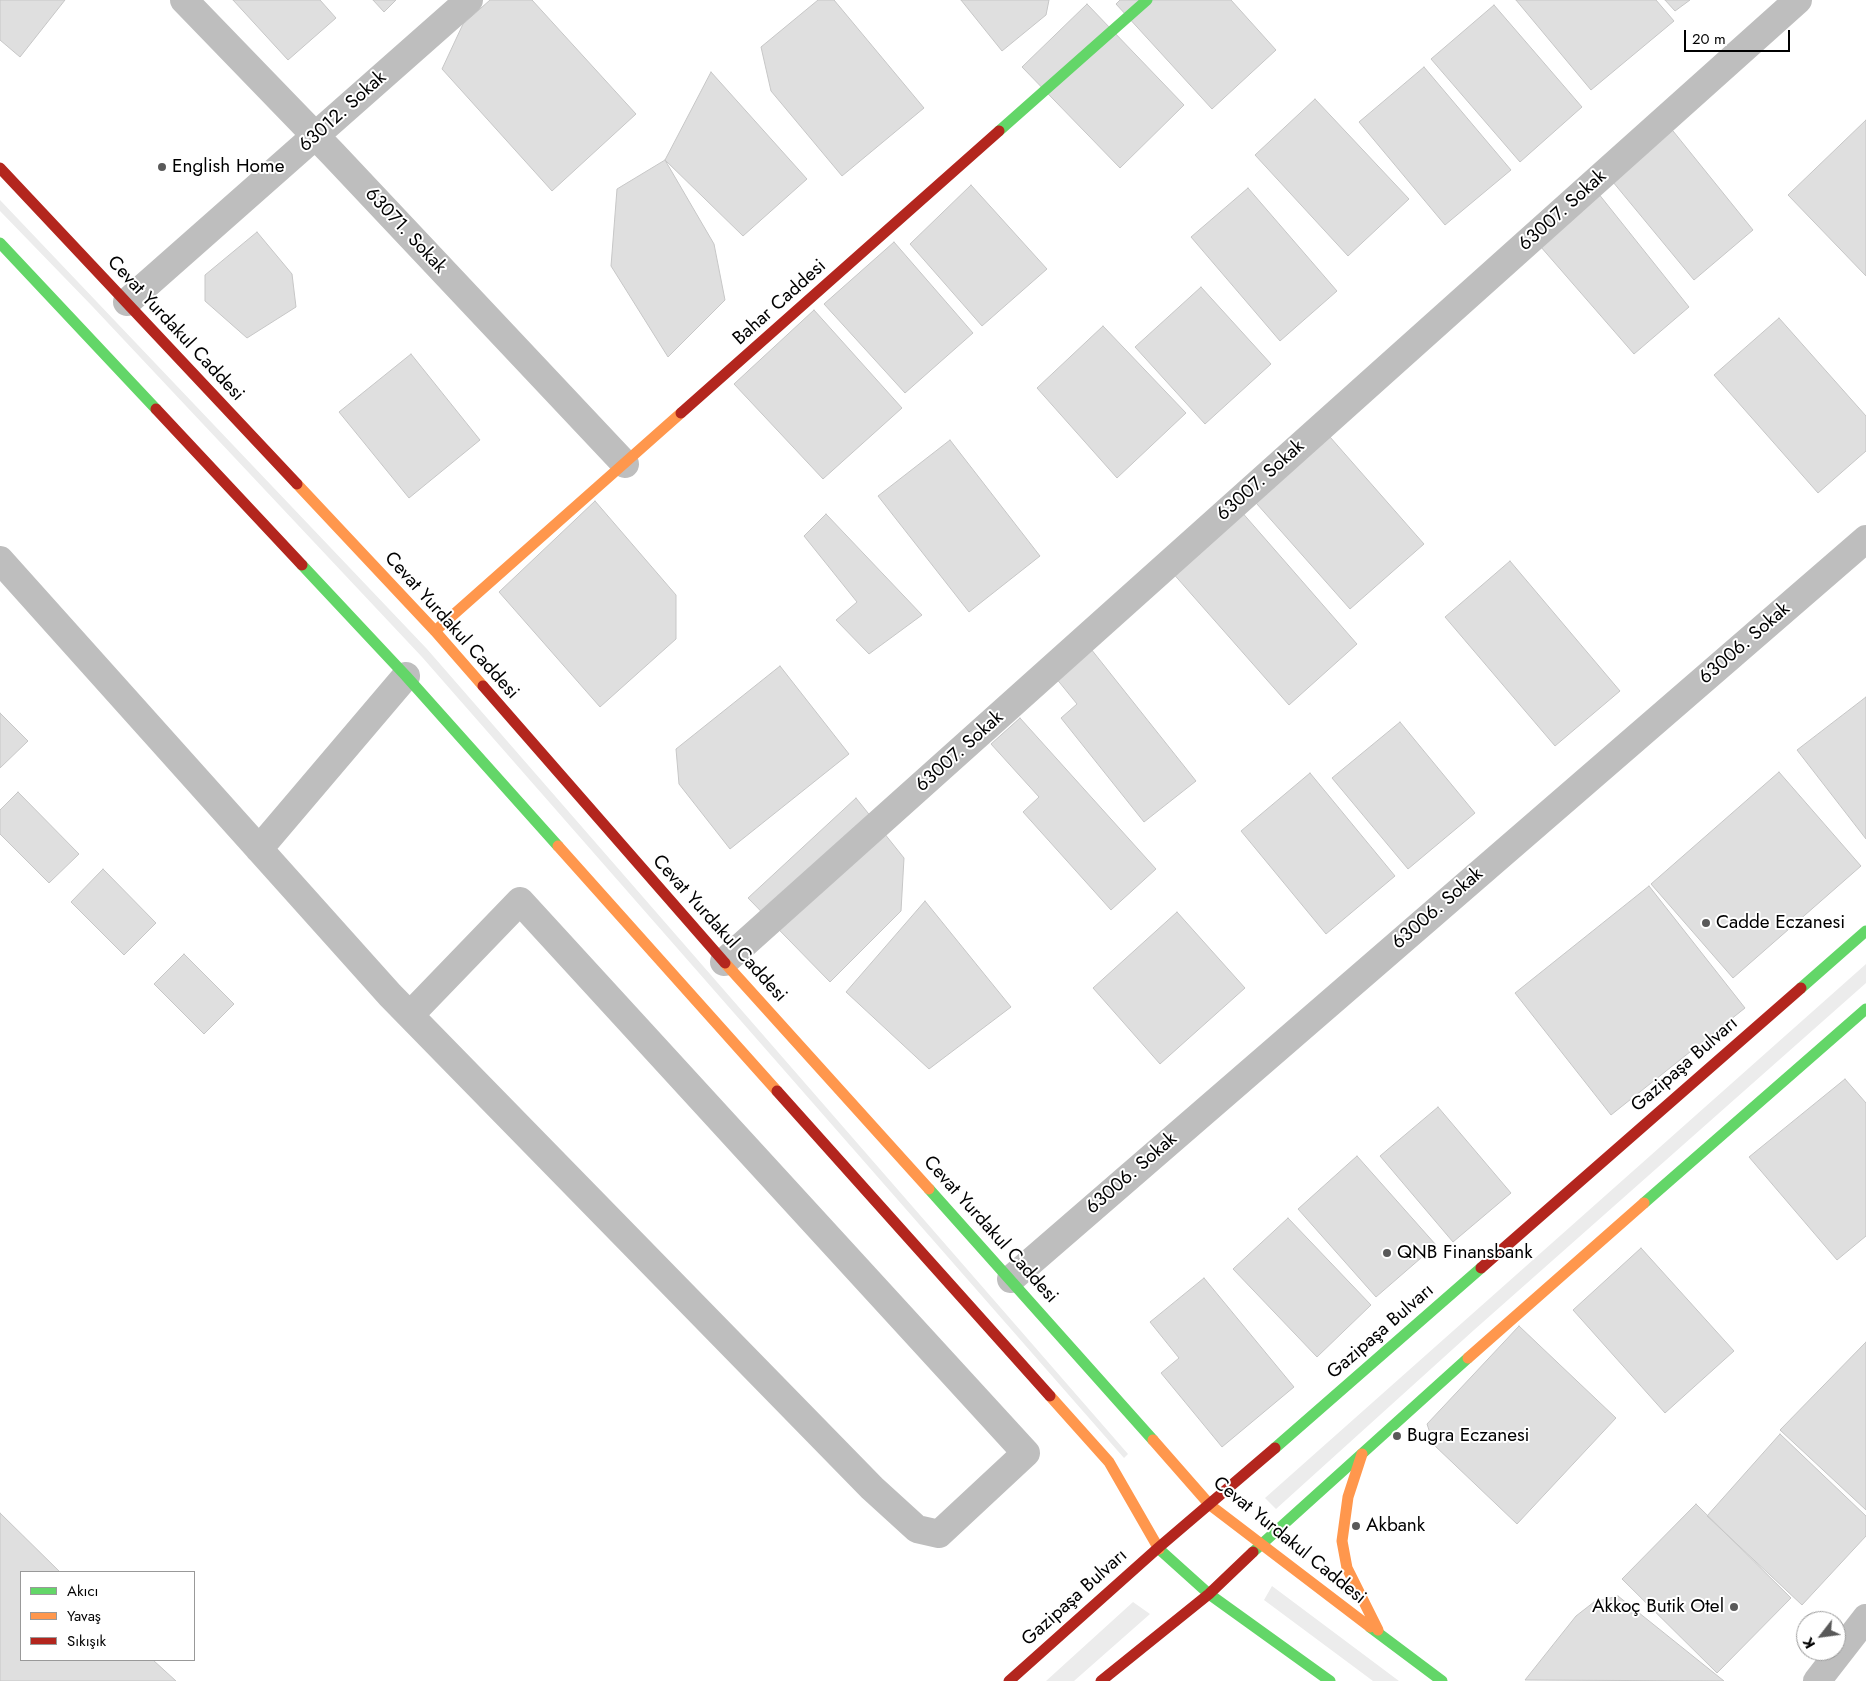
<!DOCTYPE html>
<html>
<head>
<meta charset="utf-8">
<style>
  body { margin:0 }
  #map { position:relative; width:1866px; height:1681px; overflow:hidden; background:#fff; font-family:Jost,sans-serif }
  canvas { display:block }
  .legend { position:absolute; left:20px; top:1571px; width:175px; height:90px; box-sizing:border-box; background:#fff; border:1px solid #999; margin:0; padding:6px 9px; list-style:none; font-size:15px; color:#000 }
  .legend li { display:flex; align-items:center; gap:10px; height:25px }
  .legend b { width:25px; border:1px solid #999 }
  .north { position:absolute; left:1796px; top:1611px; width:50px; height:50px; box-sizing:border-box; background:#fff; border:1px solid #999; border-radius:50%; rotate:240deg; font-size:14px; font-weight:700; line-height:20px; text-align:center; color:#000 }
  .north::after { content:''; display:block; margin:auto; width:18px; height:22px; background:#595959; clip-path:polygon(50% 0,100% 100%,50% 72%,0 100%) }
  .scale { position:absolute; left:1684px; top:30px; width:106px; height:22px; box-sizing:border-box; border:2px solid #000; border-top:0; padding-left:6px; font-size:15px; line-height:18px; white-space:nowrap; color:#000; -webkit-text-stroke:4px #fff; paint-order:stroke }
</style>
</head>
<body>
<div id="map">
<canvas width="1866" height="1681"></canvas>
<ul class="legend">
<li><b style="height:6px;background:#63d668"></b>Akıcı</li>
<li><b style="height:6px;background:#ff974d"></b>Yavaş</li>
<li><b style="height:6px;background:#b3261e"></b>Sıkışık</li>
</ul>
<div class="north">K</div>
<div class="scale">20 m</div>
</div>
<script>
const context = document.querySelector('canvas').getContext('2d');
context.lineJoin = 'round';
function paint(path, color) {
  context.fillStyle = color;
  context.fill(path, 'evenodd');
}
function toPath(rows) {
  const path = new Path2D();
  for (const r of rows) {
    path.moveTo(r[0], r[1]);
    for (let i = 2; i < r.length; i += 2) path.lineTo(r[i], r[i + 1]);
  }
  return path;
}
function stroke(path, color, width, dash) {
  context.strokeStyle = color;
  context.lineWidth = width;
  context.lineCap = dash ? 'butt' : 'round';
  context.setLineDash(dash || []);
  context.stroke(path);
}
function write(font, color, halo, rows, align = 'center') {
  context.font = font + ' Jost,sans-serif';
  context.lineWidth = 4;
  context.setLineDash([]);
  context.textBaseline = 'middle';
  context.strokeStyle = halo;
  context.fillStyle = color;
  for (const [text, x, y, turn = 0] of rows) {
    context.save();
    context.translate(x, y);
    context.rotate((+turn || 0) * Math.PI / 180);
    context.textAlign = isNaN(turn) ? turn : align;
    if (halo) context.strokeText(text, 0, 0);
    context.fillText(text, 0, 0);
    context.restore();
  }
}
paint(toPath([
  [0,200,427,649,1128,1454,1124,1458,422,657,92,306,0,211],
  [1866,964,1866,983,1474,1330,1276,1509,1265,1498],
  [1272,1586,1399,1681,1373,1681,1264,1600],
  [1133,1602,1150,1614,1074,1681,1046,1681]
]), '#ececec');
const building = toPath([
  [0,0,65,0,20,57,0,40,0,0],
  [233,0,320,0,336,18,288,60,233,0],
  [373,0,396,0,384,12,373,0],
  [490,0,532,0,636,114,552,191,442,69,463,24,490,0],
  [818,0,834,0,924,108,842,176,771,91,761,47,818,0],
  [961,0,1049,0,1046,15,1002,51,961,0],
  [1120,0,1231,0,1276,50,1212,109,1116,4,1120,0],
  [1516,0,1656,0,1674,21,1591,90,1516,0],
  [1665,0,1690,0,1675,11,1665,0],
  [1087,4,1184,105,1120,168,1022,67,1087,4],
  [1494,5,1582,107,1520,162,1431,59,1494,5],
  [1424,67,1511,170,1445,225,1359,122,1424,67],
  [711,72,807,179,743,236,665,160,711,72],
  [1315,99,1409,199,1348,256,1255,155,1315,99],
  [1866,120,1866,276,1788,195,1866,120],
  [1669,126,1753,230,1694,280,1608,176,1669,126],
  [665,160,714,244,725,300,668,357,611,266,617,189,665,160],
  [1586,178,1689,307,1634,354,1527,231,1586,178],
  [971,185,1047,269,982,326,910,244,971,185],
  [1248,188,1337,291,1280,341,1191,237,1248,188],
  [257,232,292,274,296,307,247,338,205,301,205,275,257,232],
  [894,242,973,333,905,393,824,304,894,242],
  [1201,287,1271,364,1205,424,1135,347,1201,287],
  [814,310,902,408,823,479,734,384,814,310],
  [1779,318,1866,416,1866,451,1818,493,1714,375,1779,318],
  [1103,326,1186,413,1117,478,1037,388,1103,326],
  [411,354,480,440,409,498,339,412,411,354],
  [1323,429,1424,544,1350,609,1249,495,1323,429],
  [950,440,1040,556,969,612,878,496,950,440],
  [595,501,676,595,676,639,600,707,499,592,595,501],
  [1240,510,1357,644,1289,705,1171,571,1240,510],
  [826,514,922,615,869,654,836,620,857,602,804,536,826,514],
  [1510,561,1620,691,1555,746,1445,617,1510,561],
  [1087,644,1196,781,1144,822,1061,718,1077,704,1051,672,1087,644],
  [780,666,849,754,730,849,679,784,676,749,780,666],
  [1866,697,1866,839,1797,750,1866,697],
  [0,713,28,741,0,768,0,713],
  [1020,718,1156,869,1111,910,1023,812,1039,797,991,744,1020,718],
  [1400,722,1475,813,1408,869,1332,778,1400,722],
  [1779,772,1861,866,1733,978,1651,884,1779,772],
  [1310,773,1395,876,1326,934,1241,831,1310,773],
  [18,792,79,854,49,883,0,834,0,810,18,792],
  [856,798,904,858,901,911,830,982,748,898,856,798],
  [103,869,156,923,124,955,71,902,103,869],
  [1649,886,1745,1008,1611,1115,1515,993,1649,886],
  [925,901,1011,1007,929,1069,846,992,925,901],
  [1177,912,1245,988,1160,1064,1093,988,1177,912],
  [184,954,234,1004,204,1034,154,984,184,954],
  [1845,1079,1866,1103,1866,1236,1837,1260,1749,1157,1845,1079],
  [1438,1107,1511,1193,1453,1242,1380,1156,1438,1107],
  [1357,1156,1436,1245,1376,1297,1298,1209,1357,1156],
  [1288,1218,1371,1305,1317,1357,1233,1269,1288,1218],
  [1641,1248,1734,1351,1665,1413,1573,1310,1641,1248],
  [1204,1278,1294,1387,1222,1447,1161,1373,1179,1358,1150,1322,1204,1278],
  [1519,1326,1616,1418,1517,1524,1434,1445,1427,1424,1519,1326],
  [1866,1342,1866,1510,1780,1430,1866,1342],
  [1780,1434,1866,1516,1866,1536,1802,1605,1707,1516,1780,1434],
  [1696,1504,1791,1598,1717,1673,1622,1579,1696,1504],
  [0,1513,60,1572,21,1572,21,1660,153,1660,176,1681,0,1681,0,1513],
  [1618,1596,1724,1681,1525,1680,1576,1616,1594,1602,1618,1596]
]);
paint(building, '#dfdfdf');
stroke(building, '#c7c7c7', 1);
stroke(toPath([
  [184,0,333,154,625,464],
  [127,302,469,0],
  [0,560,390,995,872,1488,917,1529,939,1534,1026,1453,520,901,410,1015],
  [259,849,406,676],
  [724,962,1798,0],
  [1011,1279,1866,539],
  [1817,1681,1866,1618]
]), '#bebebe', 28);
stroke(toPath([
  [999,131,1147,0],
  [0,243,156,409],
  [302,565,406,676,558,846],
  [1801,988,1866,931],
  [929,1189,1153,1440],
  [1644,1203,1866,1009],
  [1275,1448,1481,1268],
  [1159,1549,1209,1594,1330,1681],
  [1253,1552,1468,1358],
  [1370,1627,1442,1681]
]), '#63d668', 11);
stroke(toPath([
  [297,484,435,631,483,686],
  [435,631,681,413],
  [558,846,777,1091],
  [725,963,929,1189],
  [1468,1358,1644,1203],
  [1050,1396,1109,1462,1159,1549],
  [1153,1440,1210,1505,1370,1627],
  [1362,1454,1348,1497,1342,1541,1347,1568,1378,1630]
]), '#ff974d', 11);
stroke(toPath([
  [0,168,297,484],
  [156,409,302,565],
  [681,413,999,131],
  [483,686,725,963],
  [777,1091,1050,1396],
  [1481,1268,1801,988],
  [1009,1681,1158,1548,1275,1448],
  [1101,1681,1209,1594,1253,1552]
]), '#b3261e', 11);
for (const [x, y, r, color] of [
  [162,167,5,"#595959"],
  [1706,923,5,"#595959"],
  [1387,1253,5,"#595959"],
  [1397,1436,5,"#595959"],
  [1356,1526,5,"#595959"],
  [1734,1607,5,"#595959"]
]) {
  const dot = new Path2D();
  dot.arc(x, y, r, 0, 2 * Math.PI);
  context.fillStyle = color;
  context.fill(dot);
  stroke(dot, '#fff', 2);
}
write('19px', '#000', '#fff', [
  ["63012. Sokak",343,112,-42],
  ["63007. Sokak",1563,211,-42],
  ["63071. Sokak",405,231,47],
  ["Bahar Caddesi",780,303,-42],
  ["Cevat Yurdakul Caddesi",175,329,47],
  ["63007. Sokak",1261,481,-42],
  ["Cevat Yurdakul Caddesi",451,626,48],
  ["63006. Sokak",1745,644,-41],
  ["63007. Sokak",960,752,-42],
  ["63006. Sokak",1438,909,-41],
  ["Cevat Yurdakul Caddesi",719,929,48],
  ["Gazipaşa Bulvarı",1685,1065,-41],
  ["63006. Sokak",1132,1174,-41],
  ["Cevat Yurdakul Caddesi",990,1230,48],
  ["Gazipaşa Bulvarı",1381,1332,-41],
  ["Cevat Yurdakul Caddesi",1289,1541,39],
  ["Gazipaşa Bulvarı",1075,1598,-42]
]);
write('19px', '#000', '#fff', [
  ["English Home",172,167],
  ["Cadde Eczanesi",1716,923],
  ["QNB Finansbank",1397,1253],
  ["Bugra Eczanesi",1407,1436],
  ["Akbank",1366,1526],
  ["Akkoç Butik Otel",1724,1607,"right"]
], 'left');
</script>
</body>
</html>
